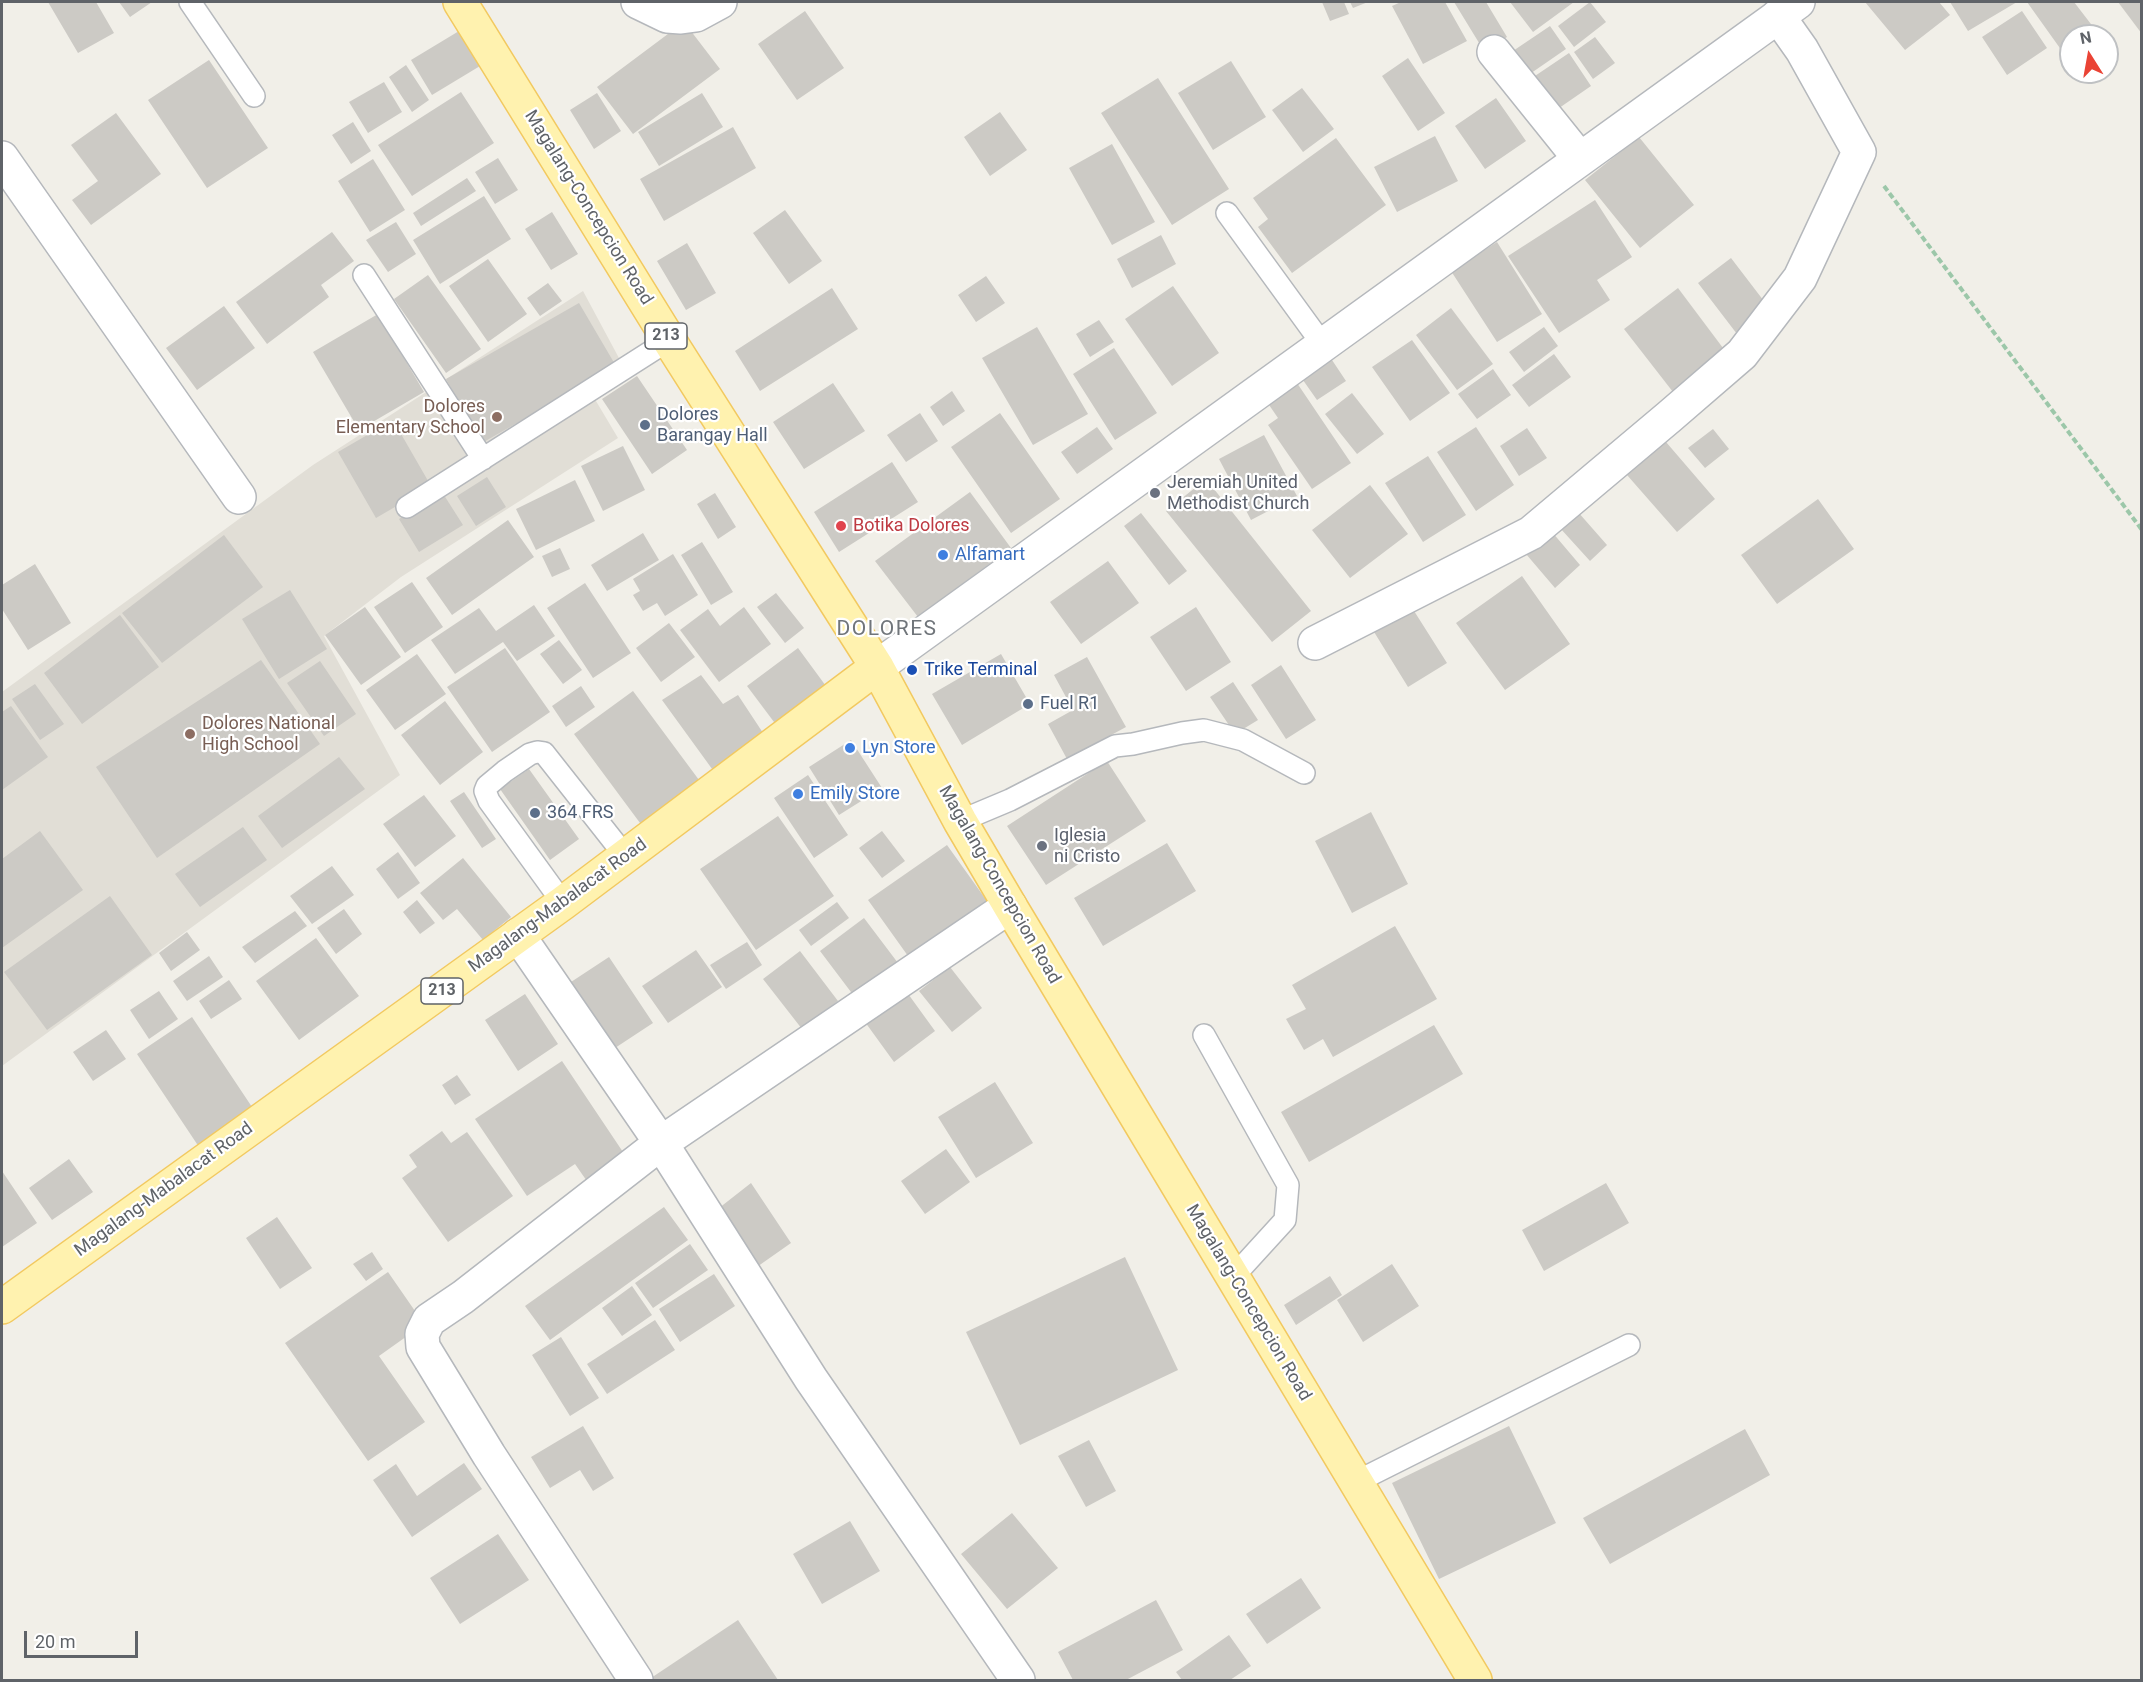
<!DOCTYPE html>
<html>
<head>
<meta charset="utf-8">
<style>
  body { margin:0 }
  #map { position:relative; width:2143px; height:1682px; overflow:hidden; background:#f1efe8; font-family:Roboto,sans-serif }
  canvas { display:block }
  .frame { position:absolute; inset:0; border:3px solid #5f6368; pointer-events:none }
  .north { position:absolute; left:2059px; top:24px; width:60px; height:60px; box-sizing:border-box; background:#fff; border:2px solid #bfc1c3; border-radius:50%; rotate:349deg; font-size:16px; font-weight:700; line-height:24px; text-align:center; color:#5f6368 }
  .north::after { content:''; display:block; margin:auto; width:21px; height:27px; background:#ea4335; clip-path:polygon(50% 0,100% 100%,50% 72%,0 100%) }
  .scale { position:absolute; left:24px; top:1631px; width:114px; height:27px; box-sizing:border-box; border:3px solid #5f6368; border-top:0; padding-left:8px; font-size:18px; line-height:21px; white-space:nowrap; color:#5f6368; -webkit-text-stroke:4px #fff; paint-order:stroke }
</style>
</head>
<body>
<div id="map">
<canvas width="2143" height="1682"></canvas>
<div class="frame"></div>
<div class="north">N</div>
<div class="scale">20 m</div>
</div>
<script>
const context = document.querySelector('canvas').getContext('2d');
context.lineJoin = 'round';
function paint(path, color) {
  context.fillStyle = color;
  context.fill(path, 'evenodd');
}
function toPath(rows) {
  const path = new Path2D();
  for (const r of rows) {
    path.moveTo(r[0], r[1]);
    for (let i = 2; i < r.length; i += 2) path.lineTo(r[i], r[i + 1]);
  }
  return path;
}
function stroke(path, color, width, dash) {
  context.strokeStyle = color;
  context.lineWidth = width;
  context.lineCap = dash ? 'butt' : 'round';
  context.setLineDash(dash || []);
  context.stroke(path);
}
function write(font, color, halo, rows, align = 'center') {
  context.font = font + ' Roboto,sans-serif';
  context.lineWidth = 4.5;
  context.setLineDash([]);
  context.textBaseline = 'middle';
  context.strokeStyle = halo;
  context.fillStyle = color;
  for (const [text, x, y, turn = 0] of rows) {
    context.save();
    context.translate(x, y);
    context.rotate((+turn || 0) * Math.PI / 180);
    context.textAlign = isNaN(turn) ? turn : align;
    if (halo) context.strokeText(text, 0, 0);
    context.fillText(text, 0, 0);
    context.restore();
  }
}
paint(toPath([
  [583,291,627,373,593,396,618,438,401,577,324,636,400,775,2,1066,2,692,313,465]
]), '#e1ded6');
paint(toPath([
  [48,2,96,2,114,33,78,53],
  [119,2,152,2,130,17],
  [1322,2,1344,2,1349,14,1330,21],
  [1350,2,1368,2,1353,8],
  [1401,2,1445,2,1467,41,1423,64,1392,6],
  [1454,2,1486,2,1507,37,1484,51],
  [1510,2,1574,2,1533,32],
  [1590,2,1606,22,1574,47,1558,26],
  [1865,2,1939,2,1950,15,1905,50],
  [1950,2,2017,2,1968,31],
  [2027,2,2074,2,2094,28,2083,36,2071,36,2071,45,2062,51],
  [2118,2,2142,2,2142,34],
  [805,11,844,68,797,100,758,44],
  [2022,11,2047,48,2007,75,1982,37],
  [684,22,720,69,633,134,597,87],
  [1550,26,1566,49,1524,78,1507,55],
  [464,28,485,63,432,95,411,60],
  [1595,37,1615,63,1593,79,1574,52],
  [1569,53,1591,86,1549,115,1526,82],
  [1408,58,1445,113,1418,131,1382,76],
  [209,60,268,148,207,188,148,100],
  [1231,61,1266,117,1213,150,1178,93],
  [406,65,429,100,412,112,389,77],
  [1158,78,1229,189,1172,225,1101,113],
  [384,82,402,112,368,133,349,102],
  [1302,88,1334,129,1303,152,1272,110],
  [461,92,494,143,412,196,378,145],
  [597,93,621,131,594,149,570,110],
  [702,93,723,127,659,166,638,132],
  [1496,98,1526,141,1485,169,1455,126],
  [1000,112,1027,150,990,176,964,137],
  [116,113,161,174,91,225,72,200,98,181,71,145],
  [353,122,371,151,351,164,332,135],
  [733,127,756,168,664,221,640,179],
  [1435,136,1458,181,1397,212,1374,167],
  [1639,137,1694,205,1640,248,1585,180],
  [1336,138,1386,205,1292,273,1258,227,1268,219,1253,198],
  [1112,144,1155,222,1112,245,1069,168],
  [498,158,518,190,495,204,475,172],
  [373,159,405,210,370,232,338,181],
  [467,178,476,191,421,226,413,213],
  [484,196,511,239,440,284,413,240],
  [1595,200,1632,257,1597,280,1610,300,1559,333,1508,256],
  [785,210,822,261,789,284,753,233],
  [552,212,578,254,551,270,525,229],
  [396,222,416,254,388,272,366,240],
  [332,232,354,261,321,285,329,297,267,344,236,302],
  [1161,235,1176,264,1132,288,1117,259],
  [1497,242,1542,314,1497,342,1451,271],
  [687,243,716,293,686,310,657,261],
  [1731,258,1770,309,1737,334,1698,283],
  [488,259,527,314,488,342,449,286],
  [428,275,481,349,446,373,394,299],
  [986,276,1005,303,976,322,958,295],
  [548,283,562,301,540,316,527,298],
  [1173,286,1219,353,1172,386,1125,319],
  [832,288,858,329,760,391,735,351],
  [1678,288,1726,352,1673,392,1624,329],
  [579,303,616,366,482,443,446,379],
  [224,306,255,348,197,390,166,348],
  [1451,308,1493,364,1457,390,1416,335],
  [378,314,424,392,359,430,313,352],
  [1099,320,1114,342,1090,357,1076,334],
  [1037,327,1088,414,1033,445,982,358],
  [1544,327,1558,346,1524,372,1509,352],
  [1412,340,1450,393,1410,421,1372,367],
  [1114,348,1157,413,1115,440,1073,374],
  [1328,354,1346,381,1317,400,1298,373],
  [1554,354,1571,377,1529,407,1512,385],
  [1493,369,1511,395,1477,419,1458,394],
  [637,376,687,450,652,474,602,399],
  [833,383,865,431,804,469,773,422],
  [1297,383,1351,463,1312,489,1268,425,1278,418,1267,402],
  [952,391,965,411,943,426,930,407],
  [1352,393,1384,434,1357,454,1325,414],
  [920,413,938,441,906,462,887,435],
  [1000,413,1060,499,1011,533,951,447],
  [393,420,431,486,376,518,338,452],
  [1097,427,1113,449,1077,474,1061,452],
  [1476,427,1514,485,1476,511,1437,452],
  [1527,428,1547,458,1519,476,1500,446],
  [1713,429,1729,449,1705,468,1688,448],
  [1264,435,1297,496,1251,520,1219,459],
  [1666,442,1715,499,1677,532,1627,475],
  [623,446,645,490,603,511,581,466],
  [1428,456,1466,515,1423,542,1385,483],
  [892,462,918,502,839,552,814,512],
  [487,477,506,507,476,526,457,496],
  [1206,479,1311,611,1272,642,1166,511],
  [575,480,595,521,536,550,516,509],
  [1370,485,1408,534,1350,578,1312,530],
  [442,492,463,525,419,552,399,519],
  [970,492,1011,548,918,617,875,561],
  [715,493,736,527,718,539,697,504],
  [1818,499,1854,549,1777,604,1741,555],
  [1578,512,1607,545,1590,561,1560,528],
  [1141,513,1187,571,1169,585,1124,526],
  [508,520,534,557,452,615,426,578],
  [1552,532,1580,565,1555,588,1526,554],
  [643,533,659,560,607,591,591,565],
  [224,535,263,587,162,663,122,613],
  [702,542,733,592,711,605,681,555],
  [560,548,570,569,552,577,542,556],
  [673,554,698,595,665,616,657,603,643,611,633,595,640,591,633,579],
  [1108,561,1139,603,1081,644,1050,602],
  [35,564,71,623,28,650,2,609,2,585],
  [1522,576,1570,644,1505,690,1456,623],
  [412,582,443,627,405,653,374,607],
  [585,583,631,653,593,678,547,608],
  [290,590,327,649,279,679,242,619],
  [776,593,804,628,785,643,757,607],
  [1409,603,1447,663,1408,687,1371,627],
  [534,605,555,636,517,661,503,642,455,674,431,640,479,608,496,631],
  [365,607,401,657,361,685,325,635],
  [744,607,771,644,719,682,680,630,708,609,720,626],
  [1196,607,1231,662,1186,691,1150,637],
  [120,615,159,667,82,724,44,673],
  [669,623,695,657,661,682,636,648],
  [559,640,582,670,563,684,540,654],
  [505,648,550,712,492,752,447,687],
  [798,648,834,697,783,734,747,686],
  [417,654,446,694,395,730,366,690],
  [1001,654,1030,704,962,745,932,694],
  [1087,657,1126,727,1067,759,1048,724,1073,710,1054,675],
  [261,660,320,744,157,858,96,767],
  [320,661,356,714,324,736,287,683],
  [1281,665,1316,720,1286,739,1251,685],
  [701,675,723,704,738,695,767,739,715,773,662,700],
  [1233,682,1258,720,1235,734,1210,697],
  [35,684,64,724,40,740,12,699],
  [581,686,595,707,566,727,552,706],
  [633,691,702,784,643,827,574,734],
  [445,701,483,752,440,785,401,735],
  [11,706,48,757,2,790,2,712],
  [851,740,882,788,839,815,809,767],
  [339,757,365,789,282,848,258,816],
  [1107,761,1146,821,1046,885,1007,826],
  [529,769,579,839,550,860,500,789],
  [808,775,848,835,814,858,774,798],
  [464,792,496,839,482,848,450,801],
  [424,795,456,836,415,867,383,824],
  [1371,812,1408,884,1352,913,1315,841],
  [778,816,834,896,756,950,700,869],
  [243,827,267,860,200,907,175,874],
  [40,831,83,890,2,948,2,859],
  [882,831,905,861,882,878,859,848],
  [1167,843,1196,891,1103,946,1074,898],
  [947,845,987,901,908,956,868,900],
  [398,852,420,883,398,899,376,869],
  [463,858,511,917,483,940,457,909,443,920,420,893],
  [332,866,354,895,312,924,290,896],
  [110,896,152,955,47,1030,4,972],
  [417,900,435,923,420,934,403,912],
  [837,902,849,918,811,946,799,930],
  [344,909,362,934,336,954,317,928],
  [295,911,307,926,255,963,242,947],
  [864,918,901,967,857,1000,820,951],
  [1395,926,1437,999,1333,1057,1323,1039,1304,1050,1286,1019,1306,1009,1292,985],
  [187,932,200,950,171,971,159,953],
  [316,938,359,996,299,1040,256,981],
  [747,942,762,965,726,989,710,965],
  [696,950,722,987,668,1023,642,986],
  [800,951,838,1001,802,1029,763,979],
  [209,956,223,977,187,1001,173,981],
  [609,957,653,1023,615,1048,571,982],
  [950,967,982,1008,952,1032,919,991],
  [229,980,242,999,211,1019,199,1001],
  [159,991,178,1019,149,1039,130,1010],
  [906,991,935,1031,894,1062,865,1022],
  [525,994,558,1044,518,1071,485,1020],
  [192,1017,254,1110,199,1147,137,1054],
  [1434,1025,1463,1074,1309,1162,1281,1112],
  [106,1030,126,1059,93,1081,73,1052],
  [562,1061,629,1161,591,1187,575,1164,527,1196,475,1119],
  [457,1075,471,1095,455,1105,442,1085],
  [995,1082,1033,1143,976,1178,938,1117],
  [442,1131,451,1143,467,1132,513,1196,448,1242,402,1178,417,1167,409,1155],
  [946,1149,970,1182,925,1214,901,1181],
  [69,1159,93,1192,52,1220,29,1188],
  [2,1171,37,1223,2,1247],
  [751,1183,791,1243,754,1269,714,1212],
  [1606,1183,1629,1223,1544,1271,1522,1230],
  [664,1207,688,1240,550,1340,525,1306],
  [277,1217,312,1268,280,1289,246,1238],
  [690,1244,708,1270,653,1308,635,1283],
  [372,1252,383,1269,366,1281,353,1264],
  [1125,1257,1178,1370,1020,1445,966,1332],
  [1392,1264,1419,1306,1363,1342,1337,1300],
  [388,1272,424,1324,379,1356,425,1422,368,1461,285,1343],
  [714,1274,735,1306,680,1342,659,1309],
  [1330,1276,1342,1295,1296,1325,1284,1305],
  [632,1286,652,1315,622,1336,602,1308],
  [655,1320,675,1350,607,1394,587,1364],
  [561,1337,599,1398,570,1416,532,1355],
  [583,1426,614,1478,593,1491,580,1470,550,1488,531,1457],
  [1509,1426,1556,1523,1439,1579,1392,1483],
  [1745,1429,1770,1475,1610,1564,1583,1518],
  [1089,1440,1116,1491,1086,1507,1058,1456],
  [464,1463,482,1489,412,1537,373,1480,396,1464,417,1496],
  [1012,1513,1058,1568,1007,1609,961,1554],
  [850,1521,880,1571,822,1604,793,1554],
  [498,1534,529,1580,460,1624,430,1578],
  [1301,1578,1321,1608,1267,1644,1246,1614],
  [1156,1600,1183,1650,1126,1680,1073,1680,1058,1652],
  [738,1620,778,1680,648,1680],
  [1229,1635,1251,1666,1230,1680,1182,1680,1176,1672]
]), '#cccac5');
const service = toPath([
  [190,2,254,96],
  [1227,213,1323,345],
  [364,275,483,459],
  [407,507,669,340],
  [960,821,1010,800,1115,746,1133,744,1182,733,1204,730,1243,740,1304,773],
  [563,903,489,801,485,791,487,786,505,771,530,754,537,752,544,753,626,857],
  [1204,1035,1288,1185,1285,1220,1233,1277],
  [1356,1482,1629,1345]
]);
const minor = toPath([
  [638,2,667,16,681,17,696,15,720,2],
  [1494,52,1580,159],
  [2,158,239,497],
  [1315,643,1531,533,1669,417,1742,354,1800,278,1859,152,1802,50,1778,16],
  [518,935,661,1143,811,1379,1018,1680],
  [636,1680,489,1455,423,1347,422,1334,429,1320,463,1297,661,1143,1010,906]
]);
const tertiary = toPath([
  [877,667,1798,2]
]);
const primary = toPath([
  [460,2,669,340,877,667,960,821,1010,906,1475,1680],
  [2,1307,563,903,877,667]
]);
stroke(service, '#b5b8bc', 24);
stroke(minor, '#b5b8bc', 36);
stroke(tertiary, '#b5b8bc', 36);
stroke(primary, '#f2c960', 36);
stroke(toPath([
  [1884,186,2142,530]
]), '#9cc7a9', 4, [6, 3]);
stroke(service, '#fff', 21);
stroke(minor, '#fff', 33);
stroke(tertiary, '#fff', 33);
stroke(primary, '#fff2af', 33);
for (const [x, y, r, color] of [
  [497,417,6,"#8d6e63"],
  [645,425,6,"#5c6f8a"],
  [1155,493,6,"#6b7280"],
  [841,526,6,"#e0444e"],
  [943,555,6,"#3f7fe0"],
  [912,670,6,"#1a4fb4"],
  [1028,704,6,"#5c6f8a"],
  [190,734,6,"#8d6e63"],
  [850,748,6,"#3f7fe0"],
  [798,794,6,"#3f7fe0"],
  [535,813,6,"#5c6f8a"],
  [1042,846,6,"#6b7280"]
]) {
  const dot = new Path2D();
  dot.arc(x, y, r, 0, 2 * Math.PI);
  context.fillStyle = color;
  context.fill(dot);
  stroke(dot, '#fff', 2);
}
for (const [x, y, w] of [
  [666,336,42],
  [442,991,42]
]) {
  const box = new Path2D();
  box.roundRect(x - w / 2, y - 13, w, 26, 4.5);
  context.fillStyle = '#fff';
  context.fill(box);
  stroke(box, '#5f6368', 1.5);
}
write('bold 16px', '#5f6368', null, [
  ["213",666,336],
  ["213",442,991]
]);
write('18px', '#5f6368', '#fff', [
  ["Magalang-Concepcion Road",588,208,58],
  ["Magalang-Concepcion Road",999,885,60],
  ["Magalang-Mabalacat Road",558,906,-36],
  ["Magalang-Mabalacat Road",164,1190,-36],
  ["Magalang-Concepcion Road",1248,1303,59]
]);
write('18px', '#785e54', '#fff', [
  ["Dolores",485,407],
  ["Elementary School",485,428],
  ["Dolores National",202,724,"left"],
  ["High School",202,745,"left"]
], 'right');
write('18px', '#4e5e75', '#fff', [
  ["Dolores",657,415],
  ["Barangay Hall",657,436],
  ["Fuel R1",1040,704],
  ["364 FRS",547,813]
], 'left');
write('18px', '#5b616d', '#fff', [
  ["Jeremiah United",1167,483],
  ["Methodist Church",1167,504],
  ["Iglesia",1054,836],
  ["ni Cristo",1054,857]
], 'left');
write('18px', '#be3a42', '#fff', [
  ["Botika Dolores",853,526]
], 'left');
write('18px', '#366cbe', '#fff', [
  ["Alfamart",955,555],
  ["Lyn Store",862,748],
  ["Emily Store",810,794]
], 'left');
write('18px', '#164399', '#fff', [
  ["Trike Terminal",924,670]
], 'left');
context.letterSpacing = '1.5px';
write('21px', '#70757a', '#fff', [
  ["DOLORES",887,630]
]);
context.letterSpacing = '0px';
</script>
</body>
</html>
